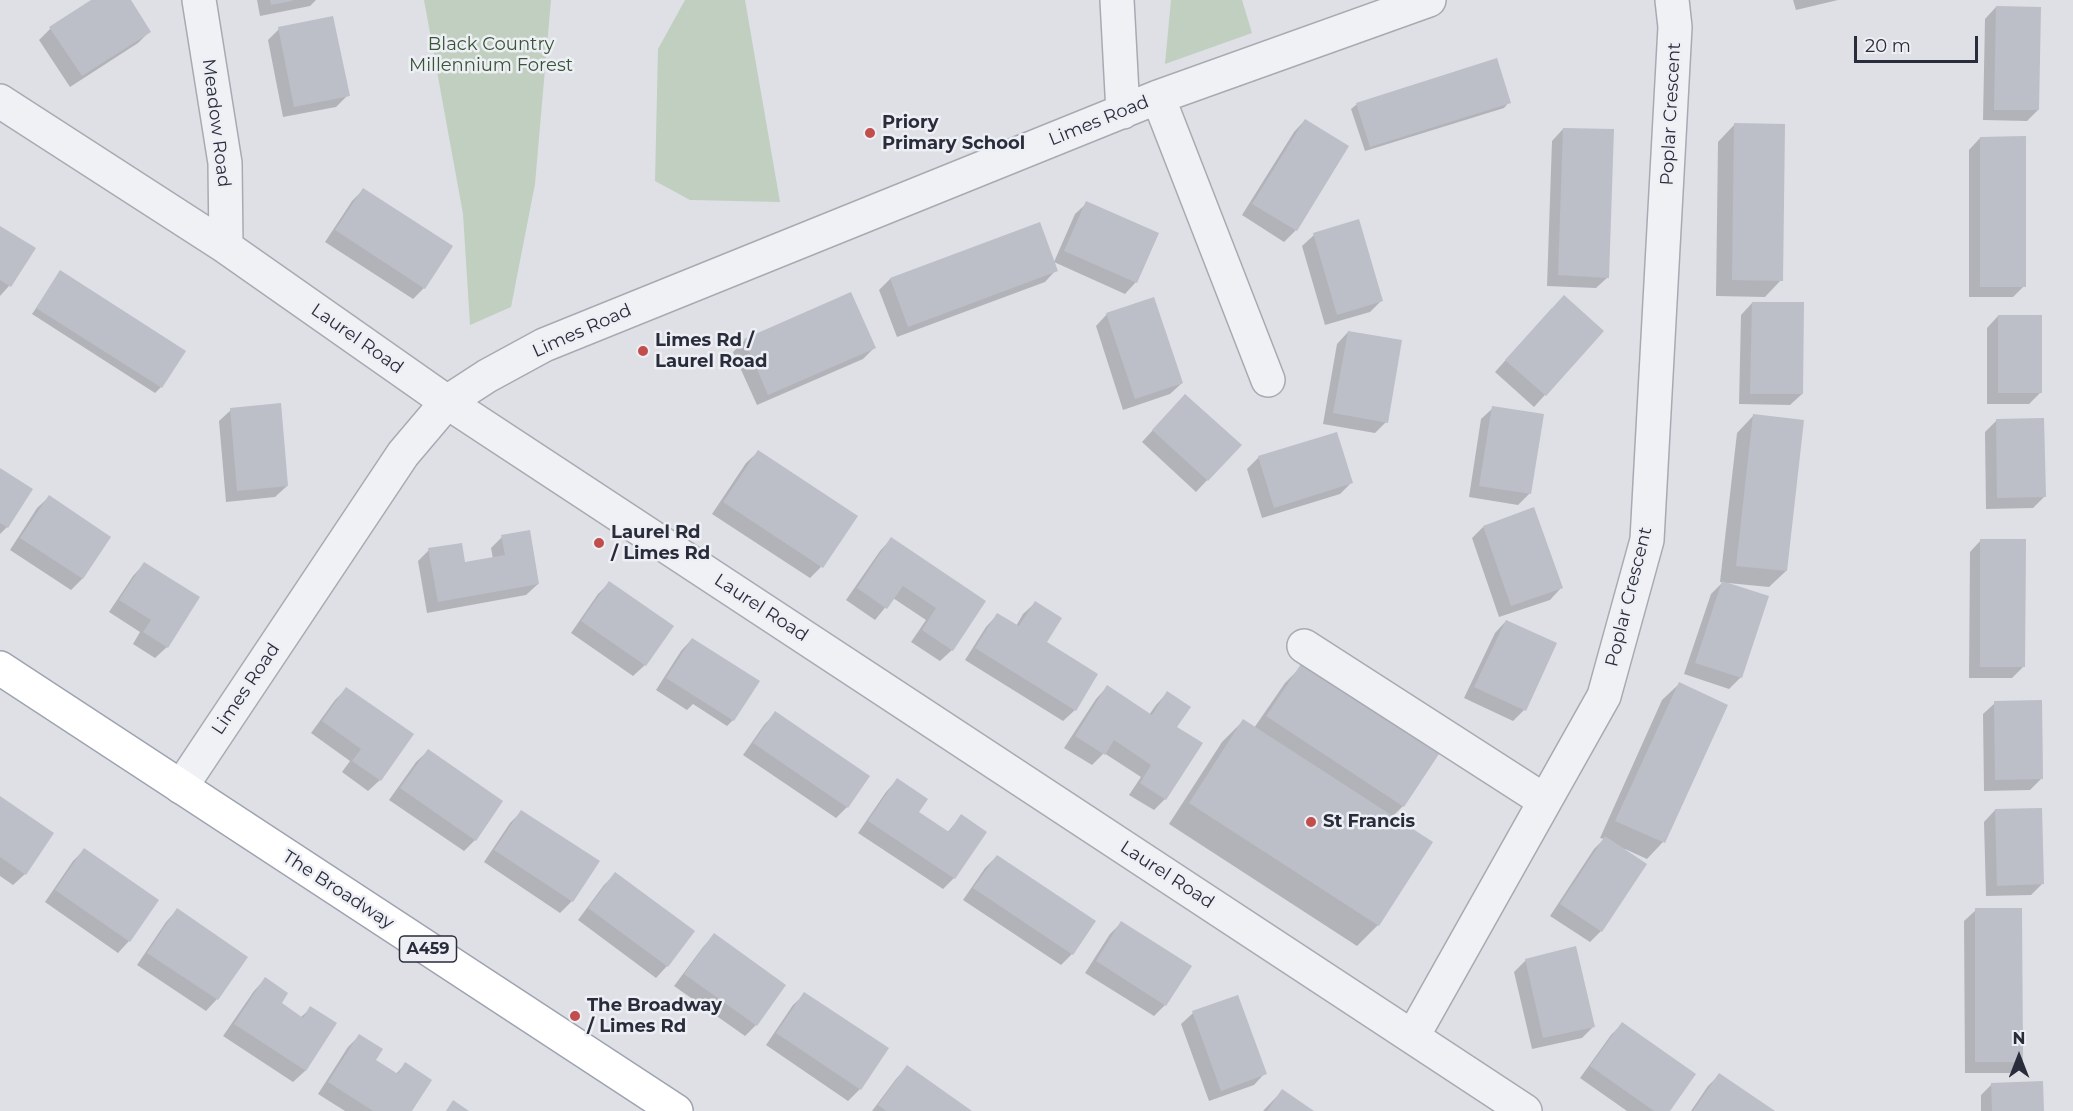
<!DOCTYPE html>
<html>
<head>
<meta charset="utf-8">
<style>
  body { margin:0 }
  #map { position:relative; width:2073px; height:1111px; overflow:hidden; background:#dee0e6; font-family:Montserrat,sans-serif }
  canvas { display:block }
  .north { position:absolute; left:1989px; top:1027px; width:60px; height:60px; -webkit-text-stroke:4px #edeff4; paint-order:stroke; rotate:0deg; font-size:16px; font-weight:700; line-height:24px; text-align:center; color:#292c3b }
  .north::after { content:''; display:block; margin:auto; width:21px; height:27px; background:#292c3b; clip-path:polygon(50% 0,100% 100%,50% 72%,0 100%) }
  .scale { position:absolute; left:1854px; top:36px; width:124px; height:27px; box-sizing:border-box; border:3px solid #292c3b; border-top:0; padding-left:8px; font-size:18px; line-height:21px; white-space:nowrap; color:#292c3b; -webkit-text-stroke:4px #edeff4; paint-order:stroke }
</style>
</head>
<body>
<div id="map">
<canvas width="2073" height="1111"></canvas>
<div class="north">N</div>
<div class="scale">20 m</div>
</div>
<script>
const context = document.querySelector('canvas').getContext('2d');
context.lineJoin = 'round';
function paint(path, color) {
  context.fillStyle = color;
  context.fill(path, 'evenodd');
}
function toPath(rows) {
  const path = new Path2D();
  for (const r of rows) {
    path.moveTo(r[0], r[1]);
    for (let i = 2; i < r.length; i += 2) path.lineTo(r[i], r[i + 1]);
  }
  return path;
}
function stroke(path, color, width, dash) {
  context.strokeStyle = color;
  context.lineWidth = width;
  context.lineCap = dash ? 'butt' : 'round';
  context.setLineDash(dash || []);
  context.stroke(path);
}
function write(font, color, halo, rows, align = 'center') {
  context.font = font + ' Montserrat,sans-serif';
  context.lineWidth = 5;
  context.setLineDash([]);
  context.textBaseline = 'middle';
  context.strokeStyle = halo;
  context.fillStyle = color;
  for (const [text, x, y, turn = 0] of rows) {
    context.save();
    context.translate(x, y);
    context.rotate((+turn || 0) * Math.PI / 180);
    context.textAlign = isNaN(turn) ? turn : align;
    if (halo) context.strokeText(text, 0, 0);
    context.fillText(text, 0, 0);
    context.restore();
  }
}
paint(toPath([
  [424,0,551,0,535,184,511,307,470,325,463,214],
  [685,0,745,0,780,202,690,200,655,181,658,49],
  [1171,0,1242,0,1252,33,1165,64]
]), '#c1cfc0');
paint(toPath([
  [94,0,129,0,150,31,138,43,70,87,39,40,50,29],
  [257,0,316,0,310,6,260,16],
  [1793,0,1838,0,1796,10],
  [1996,7,2038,110,2027,121,1983,120,1985,19],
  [279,29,348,95,336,107,283,117,268,40],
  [1509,102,1504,108,1365,151,1351,109,1357,104],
  [1305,120,1347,147,1296,230,1284,242,1242,215,1294,132],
  [1734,125,1781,280,1765,297,1716,296,1718,142],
  [1563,129,1608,277,1596,288,1547,286,1552,141],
  [1980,138,2024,286,2013,297,1969,297,1969,150],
  [363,190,424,288,413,299,325,242,352,201],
  [1087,203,1136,282,1125,294,1054,262,1075,214],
  [0,228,33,249,9,286,0,296],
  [1314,235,1381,301,1370,312,1325,325,1302,246],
  [1056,270,1045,282,897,337,879,290,890,279],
  [61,272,161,387,155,393,32,314],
  [1752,303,1802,394,1790,405,1739,404,1741,315],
  [1552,308,1602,332,1534,407,1495,372],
  [1107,314,1182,383,1170,394,1123,410,1096,326],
  [1998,316,2041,392,2029,404,1987,404,1987,328],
  [1348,332,1386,422,1375,433,1323,424,1337,344],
  [745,340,874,348,863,359,757,405,733,352],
  [1174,407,1239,446,1196,492,1142,442],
  [1493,408,1530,493,1518,505,1469,497,1481,419],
  [231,410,287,486,275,497,226,502,219,421],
  [1753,416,1786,571,1769,587,1728,583,1741,677,1729,689,1684,674,1711,594,1723,582,1720,582,1737,433],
  [1996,421,2044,497,2033,508,1986,509,1985,432],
  [758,452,821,567,810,578,712,514,746,463],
  [1259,457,1351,483,1340,494,1262,518,1247,469],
  [0,470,31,489,7,527,0,534],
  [49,497,109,537,82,579,71,590,10,550,37,508],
  [1483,527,1561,588,1550,600,1499,617,1472,538],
  [502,537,538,584,526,595,427,613,418,561,429,550,464,564,493,559,491,548],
  [891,539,984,601,952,650,940,661,911,642,926,620,893,598,875,620,846,600,880,551],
  [1981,540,2023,667,2012,678,1969,678,1970,552],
  [144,564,167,647,155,658,133,644,140,632,109,612,133,576],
  [609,583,645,665,633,676,571,633,598,594],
  [1035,603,1045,643,1075,710,1063,721,965,660,986,627,997,615,1016,626,1023,614],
  [1506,621,1524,710,1513,721,1464,698,1495,633],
  [692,639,733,720,727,726,693,704,687,710,656,690,681,651],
  [1302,666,1403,806,1392,817,1378,925,1357,946,1169,824,1222,742,1243,721,1254,728,1285,683],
  [1679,684,1663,842,1647,859,1625,849,1601,931,1590,942,1550,916,1594,849,1604,839,1600,838,1662,700],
  [1107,687,1149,715,1156,705,1167,693,1175,728,1165,799,1154,810,1129,795,1141,777,1104,753,1092,765,1064,748,1096,699],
  [346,689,380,780,368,791,342,772,350,761,311,733,335,700],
  [1995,703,2041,779,2030,790,1984,791,1983,714],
  [775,713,847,807,836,818,743,755,764,725],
  [428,751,475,840,464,851,389,800,416,762],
  [897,780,917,813,947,833,961,816,954,878,943,889,858,833,886,792],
  [0,798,25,874,13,885,0,876],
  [1995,810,2042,884,2031,895,1986,896,1984,822],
  [521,812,572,901,560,913,484,862,510,823],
  [84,850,129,941,118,953,45,902,73,861],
  [997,856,1072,954,1061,965,963,900,985,868],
  [615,874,667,966,656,978,578,920,604,885],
  [177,910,246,957,217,999,206,1011,137,965,166,922],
  [1976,910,2021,1061,2010,1073,1965,1073,1964,921],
  [1121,923,1165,1005,1154,1016,1085,973,1110,934],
  [714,935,756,1025,745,1036,674,986,703,947],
  [1526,960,1594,1026,1582,1038,1532,1049,1514,972],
  [265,979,280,1003,300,1018,311,1008,335,1024,305,1071,293,1082,223,1036,254,991],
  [805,994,887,1048,860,1089,848,1101,766,1045,793,1005],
  [1193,1013,1265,1073,1254,1085,1209,1101,1181,1024],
  [1622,1024,1668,1111,1627,1111,1580,1078,1611,1035],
  [359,1036,374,1061,395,1075,405,1064,410,1111,345,1111,318,1094,348,1047],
  [907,1067,969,1111,872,1111,896,1079],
  [1719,1075,1772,1111,1691,1111,1708,1086],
  [1992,1084,2042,1111,1981,1111,1981,1095],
  [1282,1091,1311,1111,1263,1111]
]), '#0003');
paint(toPath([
  [91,0,131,0,151,32,82,76,49,27],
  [270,0,292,0,292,1,271,5],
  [1996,6,2041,7,2039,110,1994,110],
  [333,16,350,96,294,107,278,27],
  [1497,58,1511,103,1370,147,1356,103],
  [1305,119,1349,146,1297,231,1252,204],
  [1734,123,1785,124,1783,281,1732,280],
  [1563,128,1614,129,1609,278,1558,275],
  [2026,136,2026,287,1980,287,1980,137],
  [363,188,453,246,425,289,335,230],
  [1086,201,1159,233,1137,283,1064,251],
  [1359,219,1383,301,1337,315,1313,233],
  [1040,222,1058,271,908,327,890,278],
  [0,226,36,248,11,287,0,280],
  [60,270,186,351,162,388,36,308],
  [851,292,876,348,768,395,744,339],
  [1564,295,1604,331,1546,396,1505,360],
  [1154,297,1183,383,1135,399,1106,313],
  [1752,302,1804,302,1803,394,1750,394],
  [1998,315,2042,315,2042,393,1998,393],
  [1348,331,1402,340,1388,423,1333,413],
  [1185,394,1242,445,1208,481,1152,430],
  [281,403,288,486,237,491,230,408],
  [1492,406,1544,414,1531,494,1479,486],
  [1753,414,1804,420,1787,571,1736,566],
  [2044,418,2046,497,1997,498,1996,419],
  [1337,432,1353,483,1274,508,1258,456],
  [758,450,858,516,823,568,723,502],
  [0,468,33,489,8,528,0,523],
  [49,495,111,537,83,579,20,538],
  [1534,507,1563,588,1511,606,1483,526],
  [530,530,539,584,438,602,428,548,462,543,465,562,505,555,501,535],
  [891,537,986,601,953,651,922,630,936,608,903,586,887,609,857,588],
  [1980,539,2026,539,2025,667,1980,667],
  [144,562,200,597,168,648,143,632,151,620,119,600],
  [609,581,674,626,646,666,581,621],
  [1722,581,1769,596,1742,678,1695,663],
  [1035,601,1062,618,1047,642,1098,674,1076,711,975,648,997,613,1019,626],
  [1506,620,1557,643,1526,711,1474,687],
  [692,638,760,681,734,721,666,678],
  [1301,664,1439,754,1404,807,1266,716],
  [1679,682,1728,705,1665,843,1615,821],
  [1107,685,1152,715,1167,691,1191,707,1177,727,1203,743,1166,800,1140,783,1151,765,1114,740,1105,755,1075,736],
  [346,687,414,734,381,781,352,761,361,749,322,721],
  [2042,700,2043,779,1995,780,1994,701],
  [775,711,870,776,848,808,753,743],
  [1243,719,1433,842,1379,926,1189,803],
  [428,749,503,801,476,841,400,788],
  [897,778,928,799,919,812,949,832,961,814,987,832,955,879,868,821],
  [0,796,54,833,26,875,0,857],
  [2042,808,2044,884,1997,886,1995,809],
  [521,810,600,861,573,902,494,850],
  [1605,836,1647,864,1602,932,1560,904],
  [84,848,159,900,130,942,55,890],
  [997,855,1096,921,1073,955,973,888],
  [615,872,695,931,668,967,588,908],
  [177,908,248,957,218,1000,147,953],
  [1975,908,2022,908,2023,1062,1975,1062],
  [1121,921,1192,966,1166,1006,1096,961],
  [714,933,786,985,757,1026,684,974],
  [1576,946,1595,1027,1543,1038,1525,959],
  [265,977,288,993,282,1003,303,1018,310,1006,337,1023,306,1071,234,1024],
  [804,992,889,1048,861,1090,776,1033],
  [1238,995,1267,1074,1221,1091,1192,1011],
  [1622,1022,1696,1074,1670,1111,1654,1111,1590,1066],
  [359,1034,383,1049,376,1060,398,1074,405,1062,432,1080,412,1111,373,1111,328,1082],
  [907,1065,972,1111,886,1111,878,1105],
  [1719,1073,1775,1111,1693,1111],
  [2043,1081,2044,1111,1992,1111,1991,1083],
  [1282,1089,1314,1111,1267,1111],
  [453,1100,469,1111,446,1111]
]), '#bcbec8');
const minor = toPath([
  [199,0,225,163,226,247],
  [1117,0,1123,112],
  [1158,97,1268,380],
  [0,101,226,247,447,402,1525,1111],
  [1304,646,1545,801],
  [181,787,403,454,447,402,487,376,544,345,1158,97,1429,0],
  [1413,1036,1604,696,1647,540,1675,27,1672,0]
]);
const major = toPath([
  [0,668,676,1111]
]);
stroke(minor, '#a8aab3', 36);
stroke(major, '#9ea3b1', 36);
stroke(minor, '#f0f1f5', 33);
stroke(major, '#fff', 33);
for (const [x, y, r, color] of [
  [870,133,6,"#c14d4d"],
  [643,351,6,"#c14d4d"],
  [599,543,6,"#c14d4d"],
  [1311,822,6,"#c14d4d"],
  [575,1016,6,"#c14d4d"]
]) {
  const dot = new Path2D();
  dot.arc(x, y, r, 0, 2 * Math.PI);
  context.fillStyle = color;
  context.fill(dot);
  stroke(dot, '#edeff4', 2);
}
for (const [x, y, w] of [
  [428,949,57]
]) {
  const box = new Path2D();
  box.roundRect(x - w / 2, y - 13, w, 26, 4.5);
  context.fillStyle = '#edeff4';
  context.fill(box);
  stroke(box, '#292c3b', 1.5);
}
write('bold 16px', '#292c3b', null, [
  ["A459",428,949]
]);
write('18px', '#385637', '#edeff4', [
  ["Black Country",491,45],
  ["Millennium Forest",491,66]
]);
write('18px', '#292c3b', '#edeff4', [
  ["Poplar Crescent",1671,114,-87],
  ["Limes Road",1099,121,-22],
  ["Meadow Road",216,123,83],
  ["Limes Road",582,331,-24],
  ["Laurel Road",357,339,35],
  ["Poplar Crescent",1629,597,-76],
  ["Laurel Road",761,608,33],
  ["Limes Road",246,689,-56],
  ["Laurel Road",1167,875,33],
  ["The Broadway",338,890,33]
]);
write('bold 18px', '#292c3b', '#edeff4', [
  ["Priory",882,123],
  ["Primary School",882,144],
  ["Limes Rd /",655,341],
  ["Laurel Road",655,362],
  ["Laurel Rd",611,533],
  ["/ Limes Rd",611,554],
  ["St Francis",1323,822],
  ["The Broadway",587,1006],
  ["/ Limes Rd",587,1027]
], 'left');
</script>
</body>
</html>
